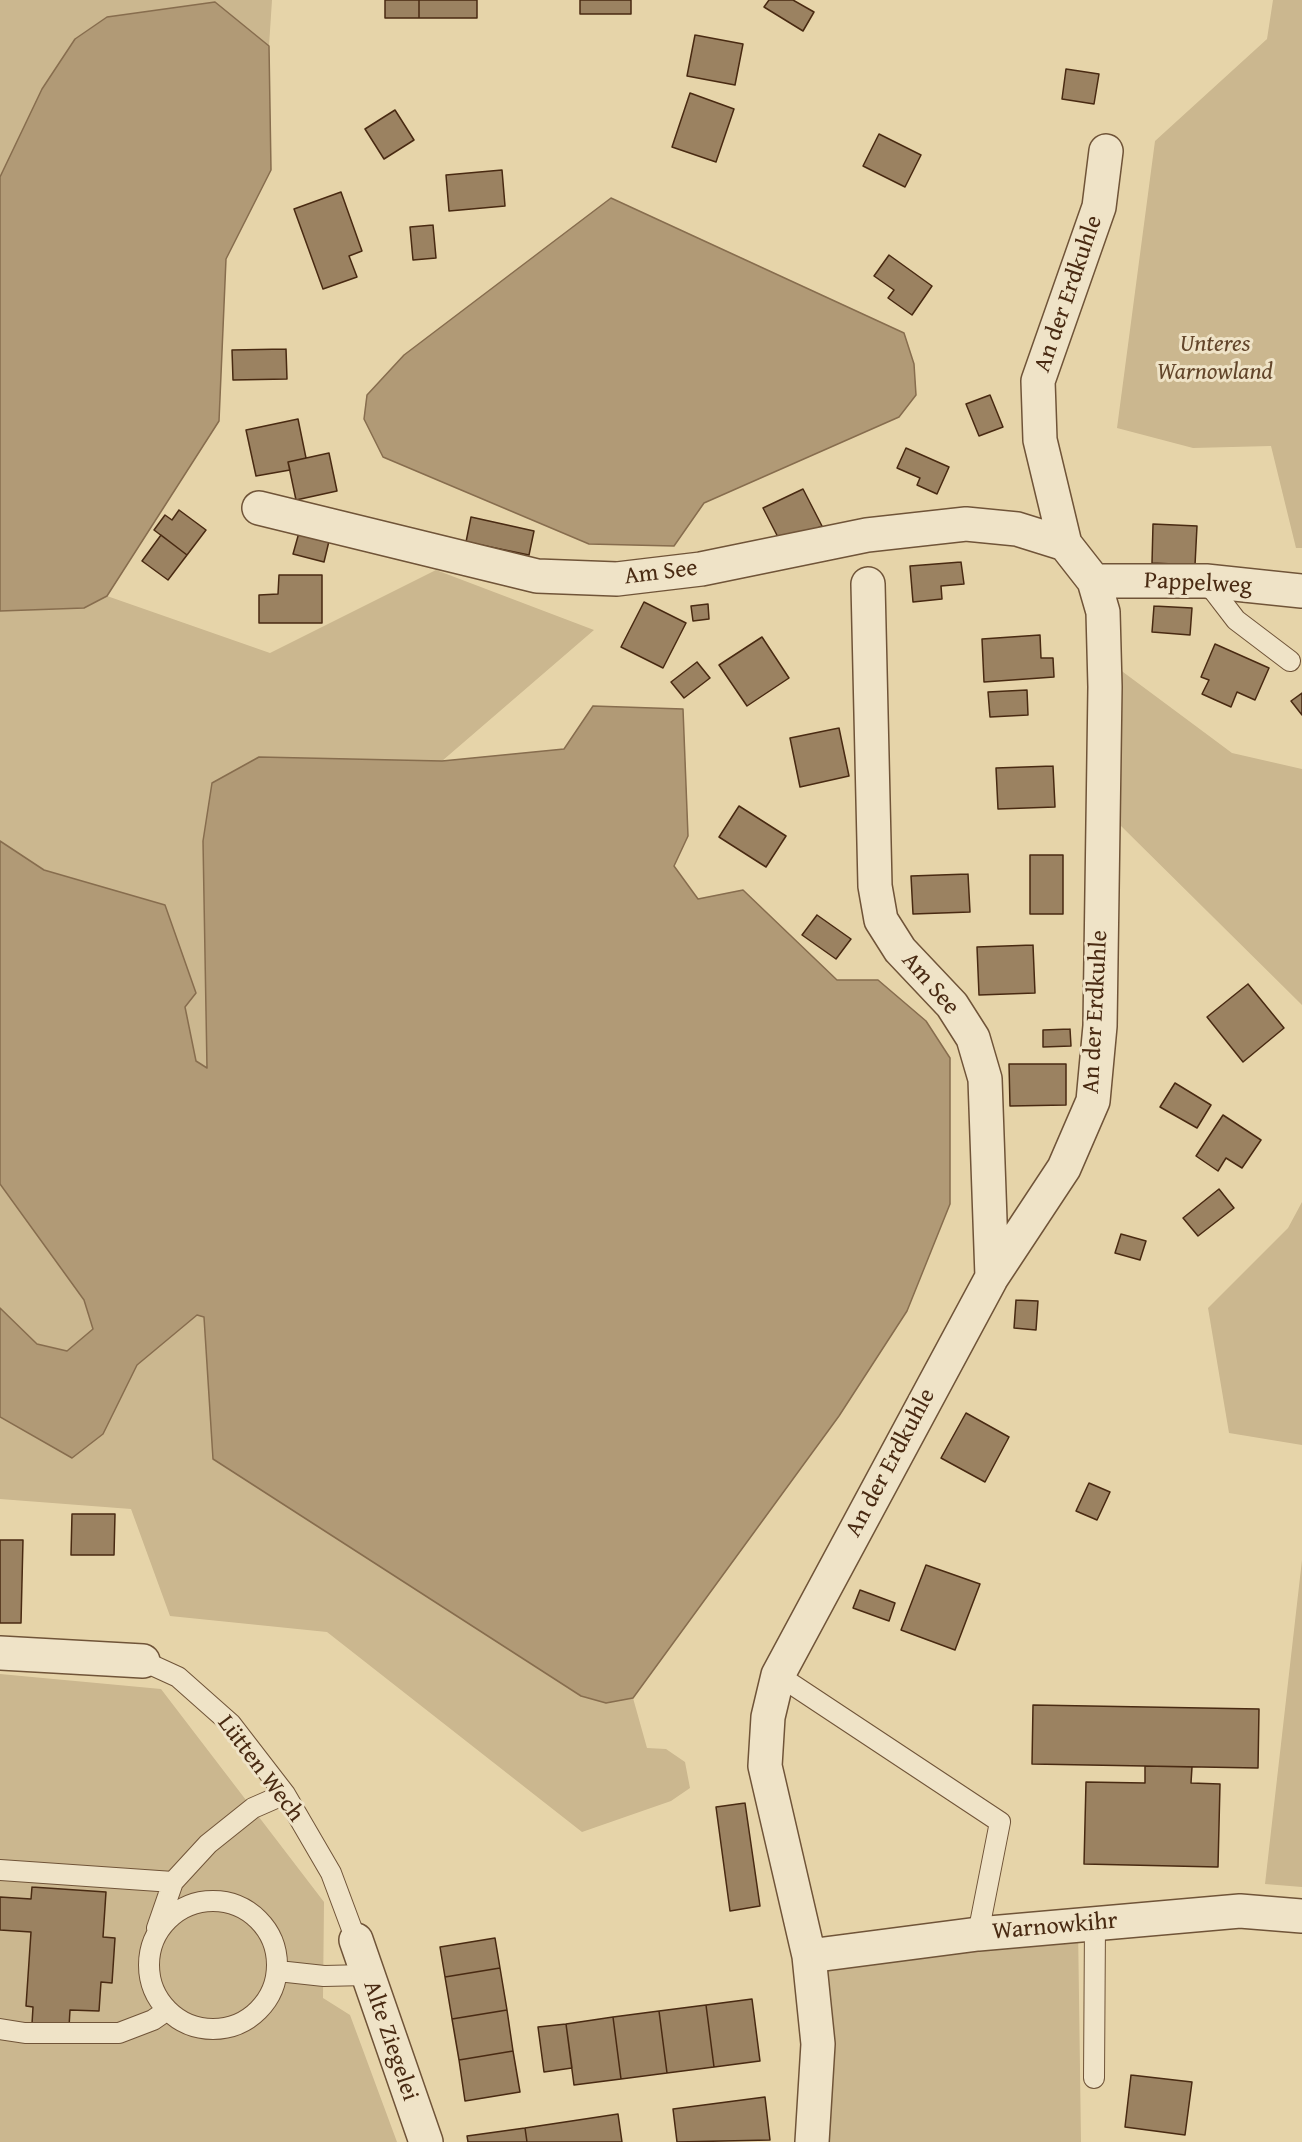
<!DOCTYPE html>
<html>
<head>
<meta charset="utf-8">
<style>
  body { margin:0 }
  canvas { display:block; background:#e6d4a9 }
</style>
</head>
<body>
<canvas width="1302" height="2142"></canvas>
<script>
const context = document.querySelector('canvas').getContext('2d');
context.lineJoin = 'round';
function paint(path, color) {
  context.fillStyle = color;
  context.fill(path, 'evenodd');
}
function toPath(rows) {
  const path = new Path2D();
  for (const r of rows) {
    if (r.length === 3) {
      path.moveTo(r[0] + r[2], r[1]);
      path.arc(r[0], r[1], r[2], 0, 2 * Math.PI);
      continue;
    }
    path.moveTo(r[0], r[1]);
    for (let i = 2; i < r.length; i += 2) path.lineTo(r[i], r[i + 1]);
  }
  return path;
}
function stroke(path, color, width, dash) {
  context.strokeStyle = color;
  context.lineWidth = width;
  context.lineCap = dash ? 'butt' : 'round';
  context.setLineDash(dash || []);
  context.stroke(path);
}
function write(font, color, halo, rows, align = 'center') {
  context.font = font + ' "Gentium Book Plus",serif';
  context.lineWidth = 6;
  context.setLineDash([]);
  context.textBaseline = 'middle';
  context.strokeStyle = halo;
  context.fillStyle = color;
  for (const [text, x, y, turn = 0] of rows) {
    context.save();
    context.translate(x, y);
    context.rotate((+turn || 0) * Math.PI / 180);
    context.textAlign = isNaN(turn) ? turn : align;
    if (halo) context.strokeText(text, 0, 0);
    context.fillText(text, 0, 0);
    context.restore();
  }
}
paint(toPath([
  [0,0,272,0,269,46,215,2,42,89,0,177],
  [1273,0,1302,0,1302,548,1296,548,1271,446,1193,448,1117,428,1155,141,1267,39],
  [436,570,594,630,442,761,260,757,212,783,203,841,207,1068,196,1061,165,905,44,870,0,841,0,611,84,608,107,596,270,653],
  [1119,669,1232,753,1302,769,1302,1005,1119,824],
  [0,1184,84,1300,93,1329,68,1351,37,1344,0,1308],
  [1302,1202,1302,1445,1229,1433,1208,1308,1288,1228],
  [197,1315,204,1317,213,1459,606,1703,633,1698,647,1748,666,1749,685,1762,690,1788,671,1801,582,1832,327,1632,170,1616,131,1509,0,1499,0,1417,72,1458,103,1434,137,1365],
  [1302,1560,1302,1887,1265,1884],
  [0,1674,161,1689,324,1902,323,1998,350,2015,397,2142,0,2142],
  [1078,1925,1081,2142,812,2142,809,1956]
]), '#cbb78f');
const water = toPath([
  [215,2,269,46,271,170,226,259,219,421,107,596,84,608,0,611,0,177,42,89,75,39,107,17,215,2],
  [611,198,904,333,914,364,916,395,899,417,704,503,674,546,589,544,383,457,364,419,367,395,404,355,611,198],
  [593,706,683,709,688,836,674,866,698,899,743,890,837,980,878,980,926,1021,950,1058,950,1204,907,1311,839,1416,633,1698,606,1703,581,1696,213,1459,204,1317,197,1315,137,1365,103,1434,72,1458,0,1417,0,1308,37,1344,67,1351,93,1329,84,1300,0,1184,0,841,44,870,165,905,196,993,185,1007,196,1061,207,1068,203,841,212,783,259,757,442,761,564,749,593,706]
]);
paint(water, '#b19a76');
stroke(water, '#876d4e', 1.5);
const building = toPath([
  [385,0,419,0,419,18,385,18,385,0],
  [419,0,477,0,477,18,419,18,419,0],
  [580,0,631,0,631,14,580,14,580,0],
  [769,0,793,0,814,12,803,31,764,7,769,0],
  [695,35,743,44,735,85,687,76,695,35],
  [1066,69,1099,74,1094,104,1062,99,1066,69],
  [690,93,734,109,716,162,672,147,690,93],
  [395,110,414,140,384,159,365,129,395,110],
  [879,134,921,155,905,187,863,166,879,134],
  [502,170,505,206,449,211,446,175,502,170],
  [341,192,362,251,349,256,357,277,323,289,294,209,341,192],
  [433,225,436,258,413,260,410,227,433,225],
  [889,255,932,286,912,315,888,298,894,290,874,276,889,255],
  [286,349,287,379,233,380,232,350,286,349],
  [990,395,1003,427,979,436,966,404,990,395],
  [298,419,306,458,288,462,290,470,256,476,246,430,298,419],
  [906,448,949,467,937,494,917,485,920,478,897,468,906,448],
  [329,453,337,491,296,500,288,462,329,453],
  [803,489,822,526,782,545,763,508,803,489],
  [179,510,206,530,187,555,154,530,165,515,172,520,179,510],
  [471,517,534,531,529,555,466,542,471,517],
  [1153,524,1197,526,1195,565,1152,563,1153,524],
  [300,529,330,537,324,562,293,554,300,529],
  [161,535,187,555,168,580,142,561,161,535],
  [961,562,964,584,941,586,942,599,913,602,910,566,961,562],
  [279,575,322,575,322,623,259,623,259,595,278,594,279,575],
  [644,602,686,623,663,668,621,647,644,602],
  [708,604,709,619,693,621,691,606,708,604],
  [1154,606,1192,608,1190,635,1152,632,1154,606],
  [1040,635,1041,658,1053,658,1054,677,984,682,982,639,1040,635],
  [762,637,789,678,747,706,719,665,762,637],
  [1215,644,1269,668,1255,700,1237,692,1231,707,1202,694,1209,680,1201,677,1215,644],
  [697,662,710,678,684,698,671,682,697,662],
  [1027,690,1028,715,990,717,988,692,1027,690],
  [1302,693,1302,715,1291,701,1302,693],
  [839,728,849,776,800,787,790,738,839,728],
  [1053,766,1055,807,998,809,996,768,1053,766],
  [739,806,786,836,766,867,719,837,739,806],
  [1030,855,1063,855,1063,914,1030,914,1030,855],
  [968,874,970,912,913,914,911,876,968,874],
  [817,915,851,939,836,959,802,935,817,915],
  [1033,945,1035,993,979,995,977,947,1033,945],
  [1248,984,1284,1028,1243,1062,1207,1017,1248,984],
  [1070,1029,1071,1046,1043,1047,1043,1030,1070,1029],
  [1009,1064,1066,1064,1066,1105,1010,1106,1009,1064],
  [1175,1083,1211,1105,1197,1128,1160,1107,1175,1083],
  [1223,1115,1261,1140,1242,1168,1226,1158,1218,1171,1196,1156,1223,1115],
  [1219,1189,1234,1208,1198,1236,1183,1218,1219,1189],
  [1121,1234,1146,1241,1140,1260,1115,1253,1121,1234],
  [1016,1300,1038,1301,1036,1330,1014,1328,1016,1300],
  [966,1413,1009,1437,985,1482,941,1458,966,1413],
  [1089,1483,1110,1492,1097,1520,1076,1511,1089,1483],
  [72,1514,115,1514,114,1555,71,1555,72,1514],
  [0,1540,23,1540,21,1623,0,1623,0,1540],
  [926,1565,980,1584,955,1650,901,1630,926,1565],
  [860,1590,895,1603,889,1621,853,1608,860,1590],
  [1033,1705,1259,1709,1258,1768,1032,1764,1033,1705],
  [1145,1766,1192,1767,1191,1783,1220,1784,1218,1867,1084,1864,1086,1782,1145,1783,1145,1766],
  [745,1803,760,1906,730,1911,716,1807,745,1803],
  [32,1887,106,1892,103,1937,115,1938,112,1983,101,1982,99,2011,70,2010,69,2027,32,2024,33,2007,26,2006,31,1932,0,1930,0,1897,31,1899,32,1887],
  [495,1938,500,1968,445,1977,440,1947,495,1938],
  [500,1968,507,2010,452,2019,445,1977,500,1968],
  [752,1999,760,2061,714,2067,706,2005,752,1999],
  [706,2005,714,2067,667,2073,659,2011,706,2005],
  [507,2010,513,2051,459,2060,452,2019,507,2010],
  [659,2011,667,2073,621,2079,613,2017,659,2011],
  [613,2017,621,2079,574,2085,566,2024,613,2017],
  [566,2024,572,2068,544,2072,538,2027,566,2024],
  [513,2051,520,2092,465,2101,459,2060,513,2051],
  [1131,2075,1192,2082,1185,2135,1125,2127,1131,2075],
  [765,2097,770,2140,677,2142,673,2109,765,2097],
  [618,2114,622,2142,527,2142,525,2128,618,2114],
  [525,2128,527,2142,468,2142,467,2136,525,2128]
]);
paint(building, '#9b8261');
stroke(building, '#492a12', 1.5);
const service = toPath([
  [1206,581,1236,620,1290,661],
  [143,1661,178,1677,231,1724,285,1794,331,1873,356,1940],
  [778,1675,1000,1822,978,1934],
  [0,1870,173,1882,157,1928],
  [173,1882,208,1844,253,1808,285,1794],
  [213,1965,64],
  [278,1971,324,1976,366,1975],
  [0,2029,25,2033,119,2033,153,2020,166,2011],
  [1094,2078,1095,1924]
]);
const minor = toPath([
  [259,508,537,576,617,579,701,569,867,535,966,524,1017,529,1065,544],
  [1094,581,1206,581,1302,591],
  [868,584,875,886,881,920,900,950,952,1005,973,1038,985,1079,992,1277],
  [0,1653,143,1661],
  [356,1940,426,2142],
  [809,1956,978,1934,1240,1911,1302,1916],
  [812,2142,818,2044,809,1956,765,1766,768,1717,778,1675,992,1277,1064,1168,1093,1101,1100,1026,1105,687,1103,612,1094,581,1065,544,1040,440,1038,381,1099,207,1106,151]
]);
stroke(service, '#705438', 22);
stroke(minor, '#705438', 36);
stroke(service, '#efe3c7', 20);
stroke(minor, '#efe3c7', 33);
write('24px', '#492a12', '#efe3c7', [
  ["An der Erdkuhle",1069,294,-71],
  ["Am See",661,573,-7],
  ["Pappelweg",1198,584,3],
  ["Am See",930,984,49],
  ["An der Erdkuhle",1096,1012,-87],
  ["An der Erdkuhle",891,1463,-62],
  ["Lütten Wech",260,1769,53],
  ["Warnowkihr",1055,1927,-5],
  ["Alte Ziegelei",390,2041,71]
]);
write('italic 24px', '#63462b', '#efe3c7', [
  ["Unteres",1215,345],
  ["Warnowland",1215,373]
]);
</script>
</body>
</html>
